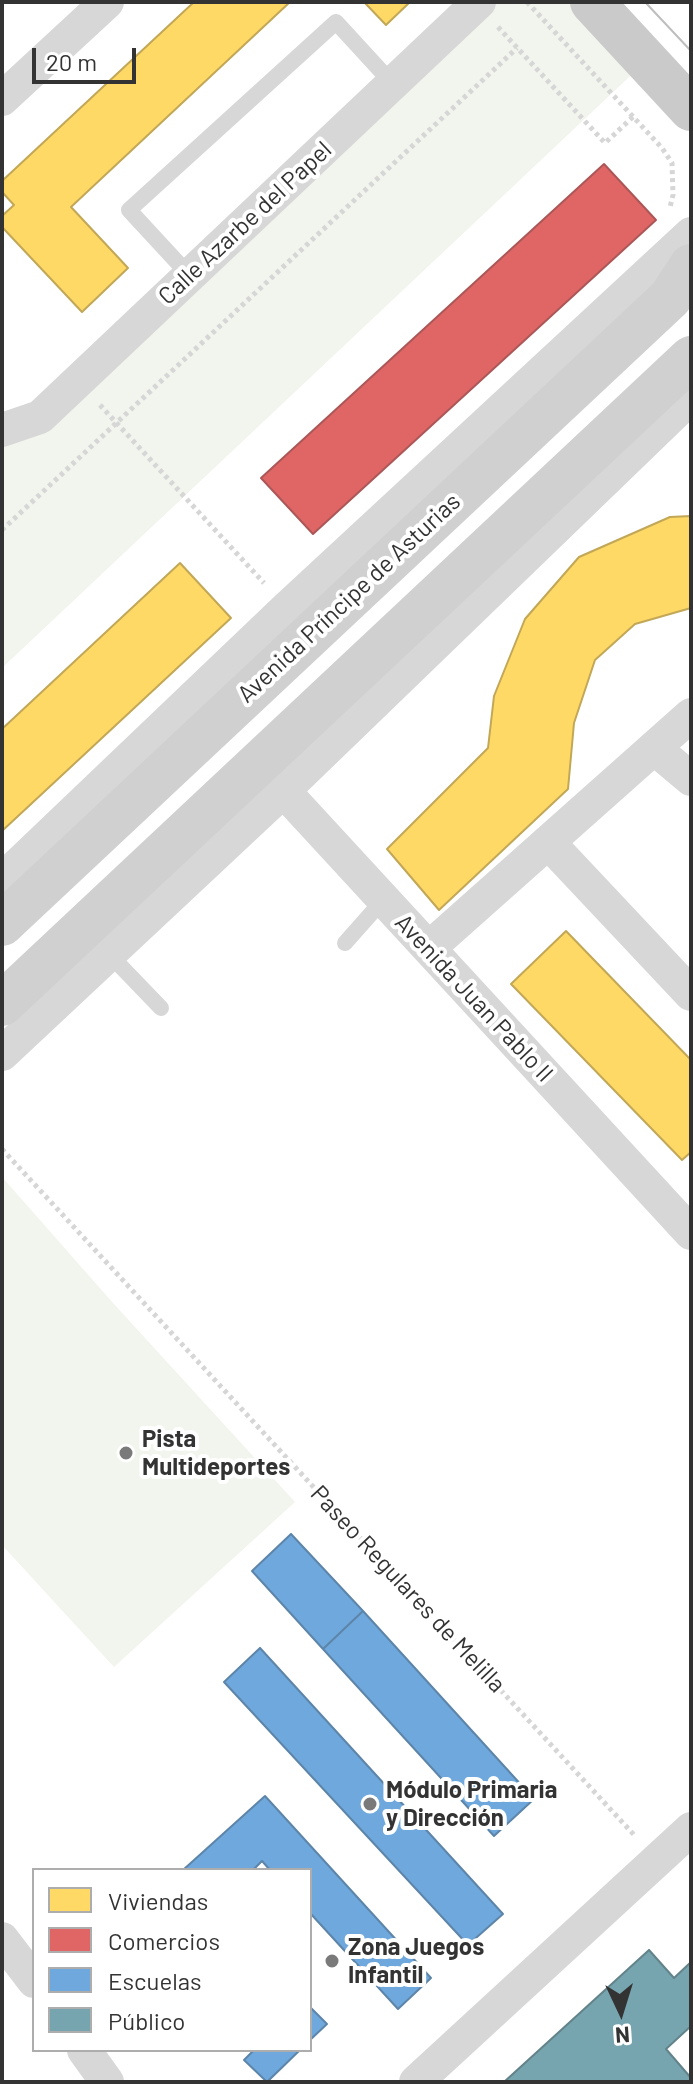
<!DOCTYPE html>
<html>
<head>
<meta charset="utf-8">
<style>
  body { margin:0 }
  #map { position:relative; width:693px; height:2084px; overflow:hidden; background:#fff; font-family:Barlow,sans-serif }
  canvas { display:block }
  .frame { position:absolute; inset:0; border:4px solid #333; pointer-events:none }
  .legend { position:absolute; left:32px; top:1868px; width:280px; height:184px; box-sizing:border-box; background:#fff; border:2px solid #adadad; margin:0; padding:10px 14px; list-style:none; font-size:24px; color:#333 }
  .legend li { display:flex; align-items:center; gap:16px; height:40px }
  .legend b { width:40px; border:2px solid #adadad }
  .north { position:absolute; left:581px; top:1972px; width:80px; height:80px; -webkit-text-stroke:6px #fff; paint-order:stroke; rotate:176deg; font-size:22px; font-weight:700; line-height:32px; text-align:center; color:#333 }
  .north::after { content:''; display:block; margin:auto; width:28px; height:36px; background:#333; clip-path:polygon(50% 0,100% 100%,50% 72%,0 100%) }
  .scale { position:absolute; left:32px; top:48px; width:104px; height:36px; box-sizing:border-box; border:4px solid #333; border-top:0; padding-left:10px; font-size:24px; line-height:28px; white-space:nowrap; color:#333; -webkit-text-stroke:6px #fff; paint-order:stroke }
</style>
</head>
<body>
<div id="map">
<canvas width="693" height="2084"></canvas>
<div class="frame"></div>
<ul class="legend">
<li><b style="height:22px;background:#ffd966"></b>Viviendas</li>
<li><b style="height:22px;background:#e06666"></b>Comercios</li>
<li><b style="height:22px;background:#6fa8dc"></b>Escuelas</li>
<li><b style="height:22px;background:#76a5af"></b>Público</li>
</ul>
<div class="north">N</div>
<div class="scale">20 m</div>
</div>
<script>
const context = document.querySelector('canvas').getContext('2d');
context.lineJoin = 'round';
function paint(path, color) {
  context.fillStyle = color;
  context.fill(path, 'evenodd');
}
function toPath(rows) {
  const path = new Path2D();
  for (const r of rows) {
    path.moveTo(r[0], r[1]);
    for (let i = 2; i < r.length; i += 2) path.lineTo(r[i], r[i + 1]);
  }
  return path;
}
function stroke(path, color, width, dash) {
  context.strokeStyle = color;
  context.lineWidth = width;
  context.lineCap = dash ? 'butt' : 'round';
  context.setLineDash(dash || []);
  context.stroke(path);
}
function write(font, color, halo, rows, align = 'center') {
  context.font = font + ' Barlow,sans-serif';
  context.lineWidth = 8;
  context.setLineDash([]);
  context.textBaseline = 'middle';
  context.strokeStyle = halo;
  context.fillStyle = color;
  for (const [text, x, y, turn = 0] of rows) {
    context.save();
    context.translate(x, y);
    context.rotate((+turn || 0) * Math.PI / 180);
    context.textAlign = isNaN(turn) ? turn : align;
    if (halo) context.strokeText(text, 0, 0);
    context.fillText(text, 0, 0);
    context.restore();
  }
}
paint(toPath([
  [479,2,590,2,644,63,2,668,2,430],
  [2,1177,113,1303,295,1502,114,1667,2,1545]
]), '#f1f5ed');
const homes = toPath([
  [194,2,290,2,71,207,128,268,82,312,2,227,2,216,14,205,2,192,2,181,194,2],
  [364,2,410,2,386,25,364,2],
  [691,516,691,608,635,624,595,660,574,723,568,789,439,910,387,849,488,748,494,696,525,619,579,557,670,517,691,516],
  [180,563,231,618,2,831,2,729,180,563],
  [566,931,691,1060,691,1152,682,1160,511,984,566,931]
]);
paint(homes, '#ffd966');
stroke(homes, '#c2a757', 2);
const shops = toPath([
  [604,164,656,220,313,534,261,478,604,164]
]);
paint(shops, '#e06666');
stroke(shops, '#ac5757', 2);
const schools = toPath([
  [291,1534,363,1611,323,1649,252,1571,291,1534],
  [363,1611,534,1799,494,1836,323,1649,363,1611],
  [260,1648,503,1914,468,1945,224,1682,260,1648],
  [265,1796,431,1978,398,2009,310,1913,310,1870,270,1870,262,1861,253,1870,183,1870,265,1796],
  [310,2007,327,2024,310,2040,310,2007],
  [254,2050,300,2050,267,2082,244,2060,254,2050]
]);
paint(schools, '#6fa8dc');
stroke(schools, '#5d85a9', 2);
const public = toPath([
  [649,1950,674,1978,691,1962,691,2026,666,2049,691,2078,691,2082,504,2082,649,1950]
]);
paint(public, '#76a5af');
stroke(public, '#62838a', 2);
stroke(toPath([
  [527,2,662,148,672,163,673,195,670,207],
  [498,27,605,143,635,115],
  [100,405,264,583],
  [2,530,517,48],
  [2,1149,636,1837]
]), '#d6d6d6', 5, [4, 4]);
stroke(toPath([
  [190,276,129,210,336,22,392,83],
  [345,943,384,899],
  [109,954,161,1008]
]), '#d7d7d7', 16);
stroke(toPath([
  [2,99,107,2],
  [2,430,40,417,479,2],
  [654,748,691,779],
  [268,774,691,1233],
  [548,842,691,994],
  [2,880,287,608,691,234],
  [429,948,691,715],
  [2,1054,284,790,691,397],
  [2,1939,34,1981],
  [84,2050,107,2082],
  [416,2082,691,1829]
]), '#d7d7d7', 34);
stroke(toPath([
  [2,924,670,298,691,266],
  [2,1004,691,358]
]), '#d0d0d0', 44);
stroke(toPath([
  [592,2,691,109]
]), '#cacaca', 44);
stroke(toPath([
  [645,2,691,51]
]), '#bebebe', 2);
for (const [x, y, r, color] of [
  [126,1453,8,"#7a7a7a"],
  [370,1804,8,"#7a7a7a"],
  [332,1961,8,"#7a7a7a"]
]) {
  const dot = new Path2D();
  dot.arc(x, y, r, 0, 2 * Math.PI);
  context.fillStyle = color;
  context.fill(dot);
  stroke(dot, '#fff', 3);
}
write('24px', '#333', '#fff', [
  ["Calle Azarbe del Papel",245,223,-43],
  ["Avenida Príncipe de Asturias",349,598,-43],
  ["Avenida Juan Pablo II",474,998,47],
  ["Paseo Regulares de Melilla",408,1589,47]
]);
write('bold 24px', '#333', '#fff', [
  ["Pista",142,1439],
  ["Multideportes",142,1467],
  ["Módulo Primaria",386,1790],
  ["y Dirección",386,1818],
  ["Zona Juegos",348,1947],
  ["Infantil",348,1975]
], 'left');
</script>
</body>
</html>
